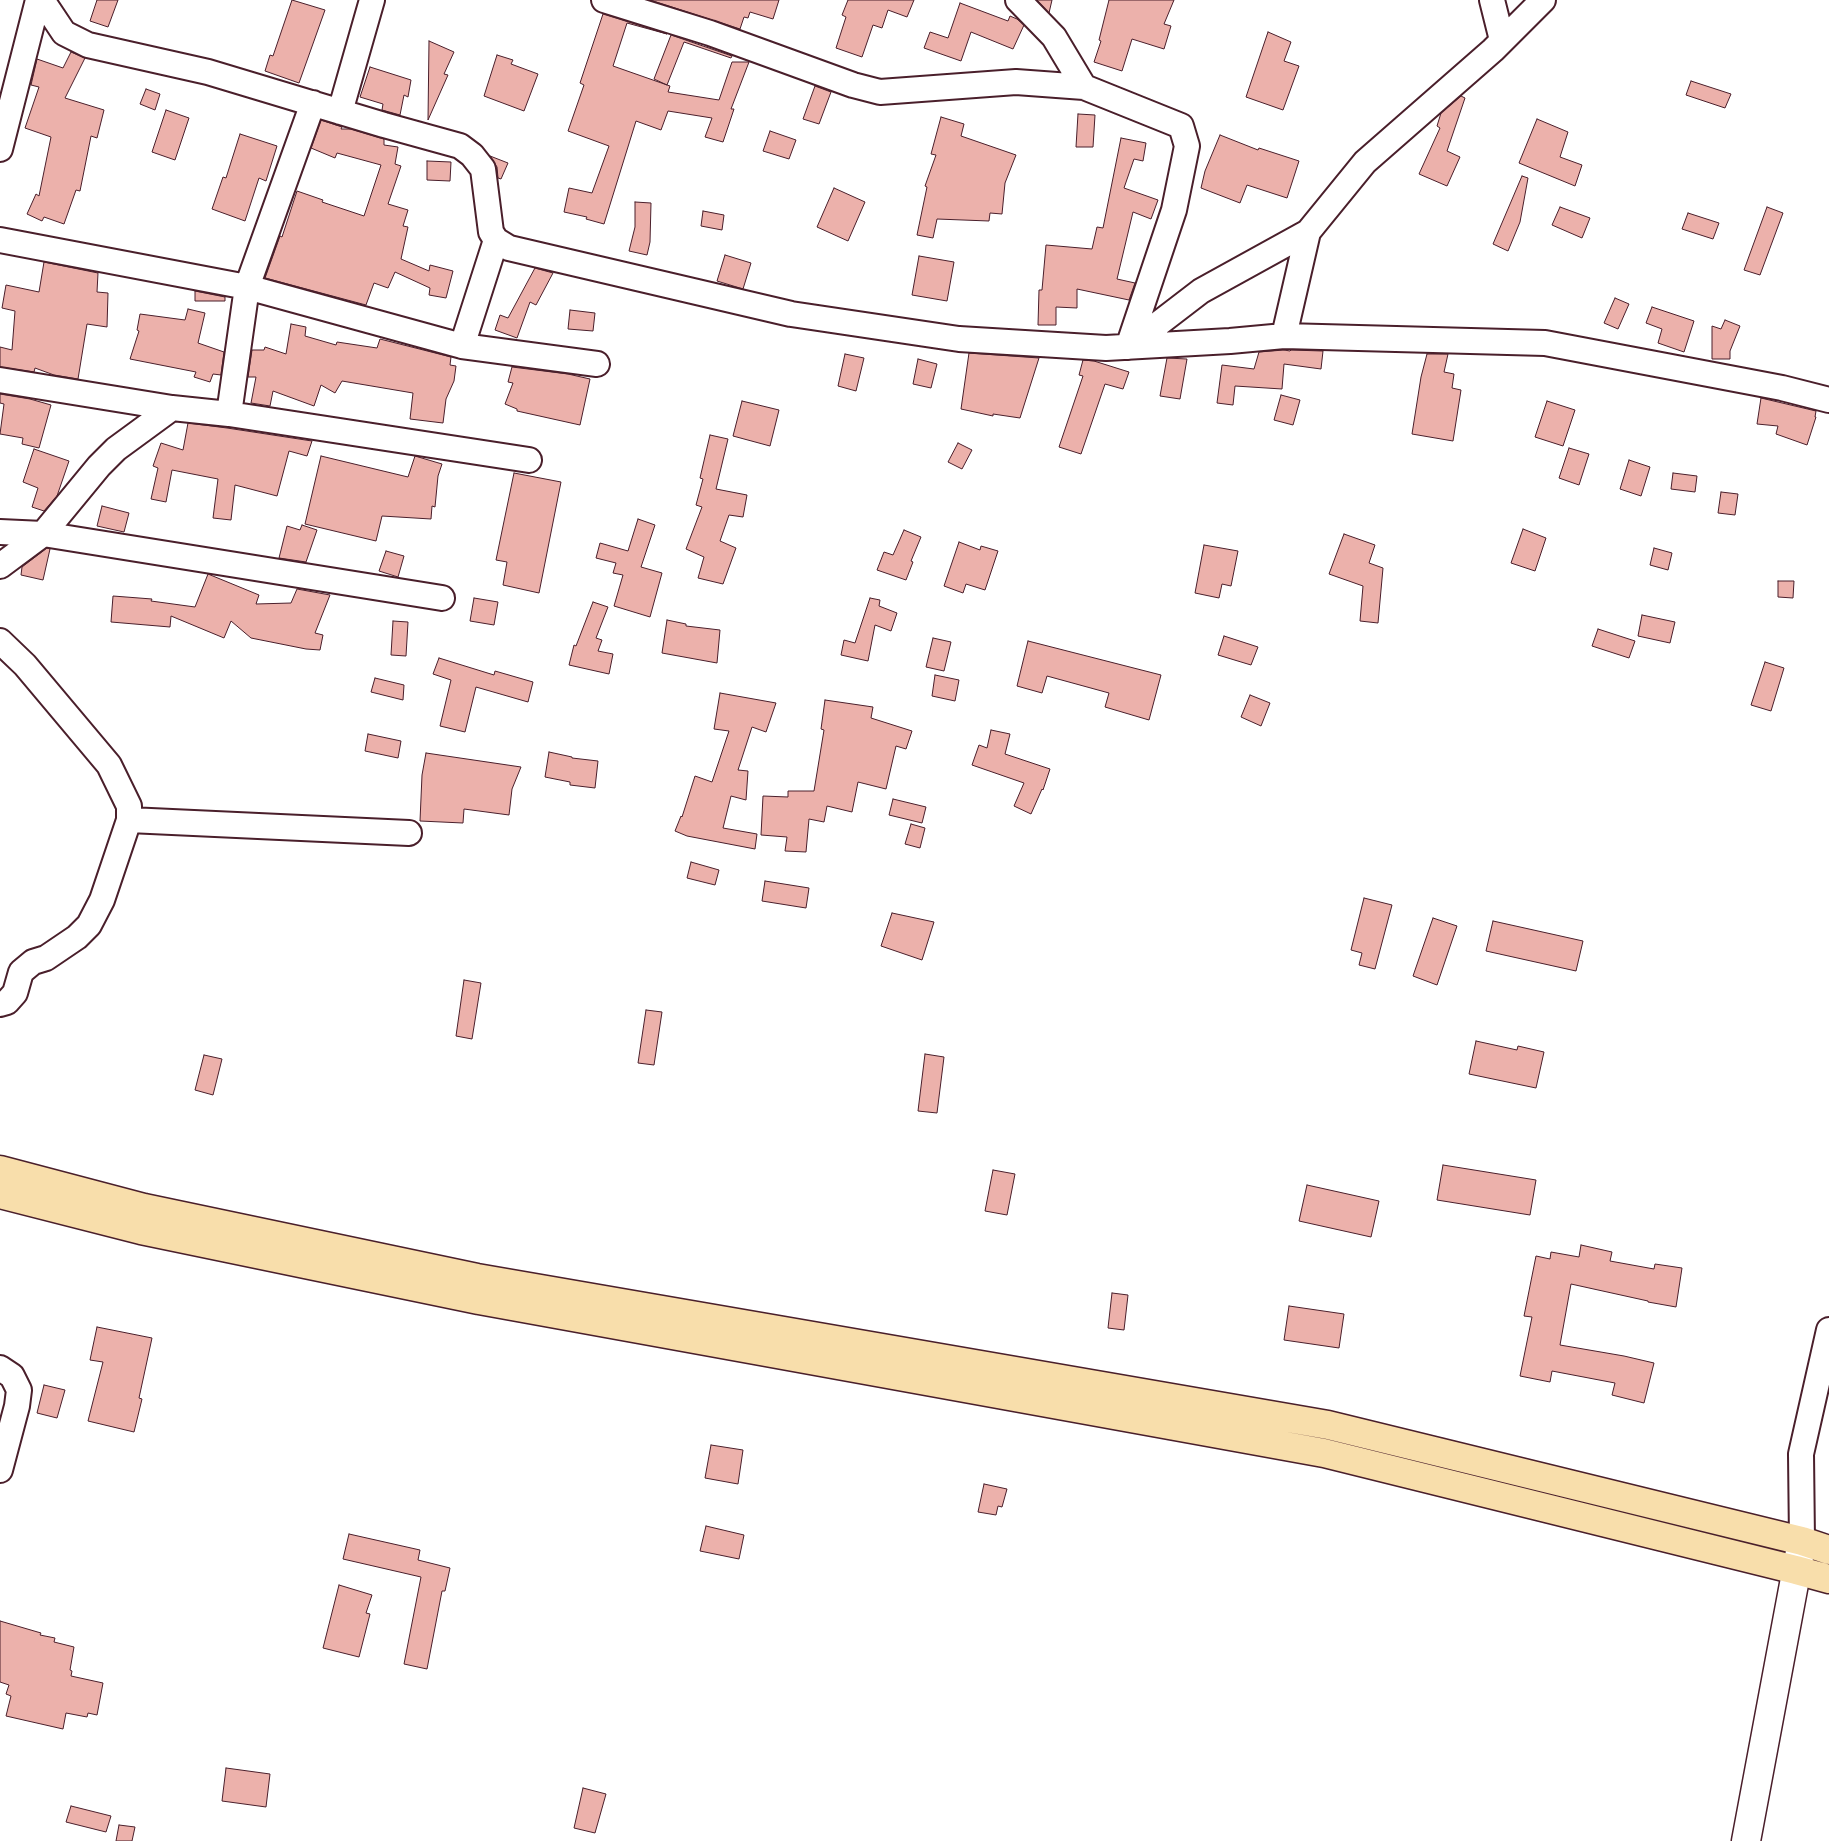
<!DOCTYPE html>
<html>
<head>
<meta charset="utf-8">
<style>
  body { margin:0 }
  canvas { display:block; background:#fff }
</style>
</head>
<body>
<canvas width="1829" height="1841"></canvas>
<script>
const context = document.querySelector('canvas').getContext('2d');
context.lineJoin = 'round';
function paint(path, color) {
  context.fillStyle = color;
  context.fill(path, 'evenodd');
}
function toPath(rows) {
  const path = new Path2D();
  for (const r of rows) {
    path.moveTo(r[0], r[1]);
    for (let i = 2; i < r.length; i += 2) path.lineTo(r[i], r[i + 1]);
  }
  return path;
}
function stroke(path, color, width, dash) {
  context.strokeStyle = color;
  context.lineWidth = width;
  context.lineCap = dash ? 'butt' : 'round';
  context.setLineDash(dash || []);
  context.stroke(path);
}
const building = toPath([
  [97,0,118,0,108,27,90,21,97,0],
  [292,0,325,10,299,83,265,71,270,55,273,56,292,0],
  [650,0,779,0,773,19,750,12,748,18,744,17,740,29,650,0],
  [848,0,914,0,907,17,888,10,882,28,873,25,862,57,836,48,846,17,842,15,848,0],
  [1037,0,1052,0,1049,13,1037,0],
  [1109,0,1174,0,1164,24,1171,26,1164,49,1132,39,1122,71,1094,62,1101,41,1099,40,1109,0],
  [960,3,1008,21,1010,16,1017,19,1024,25,1013,49,971,32,961,61,924,48,930,32,948,38,960,3],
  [603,14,667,34,627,23,613,66,670,86,668,92,719,100,732,62,749,62,731,109,734,109,723,142,705,137,712,118,668,111,661,130,636,121,604,224,586,219,587,217,564,212,569,188,592,193,609,146,568,131,584,85,580,83,603,14],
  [1268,32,1291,42,1284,61,1299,66,1283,110,1246,97,1268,32],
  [671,35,732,56,731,58,684,42,667,85,654,79,671,35],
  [429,41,454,52,444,74,448,75,428,120,429,41],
  [71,52,85,58,65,98,104,110,97,138,91,136,80,191,76,190,64,224,44,217,42,221,27,214,36,194,39,196,51,137,25,128,39,87,31,85,37,59,63,68,71,52],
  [497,55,513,60,511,64,538,74,524,111,484,96,497,55],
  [370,67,411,80,408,97,404,95,400,115,382,110,383,104,360,97,370,67],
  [1691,81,1731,94,1725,108,1686,95,1691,81],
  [815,86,831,92,819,124,803,119,815,86],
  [146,89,160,94,155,110,140,104,146,89],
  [1461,96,1465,98,1447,151,1460,157,1447,186,1419,174,1440,128,1437,126,1441,113,1461,96],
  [166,110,189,118,175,160,152,152,166,110],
  [1078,114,1095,115,1093,147,1076,147,1078,114],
  [941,117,964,124,961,136,1016,155,1005,183,1002,214,990,213,989,221,937,219,933,238,917,235,927,187,925,186,936,155,931,154,941,117],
  [1537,119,1568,132,1560,157,1582,165,1575,186,1519,163,1537,119],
  [321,120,342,127,341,129,351,129,384,139,384,145,398,147,395,164,401,166,388,204,408,210,403,226,408,227,401,259,429,271,430,265,453,271,446,298,429,295,430,288,395,272,388,288,374,283,366,305,265,278,280,236,282,237,297,191,323,200,322,202,364,216,381,165,337,153,335,158,311,148,321,120],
  [770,131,796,140,789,159,763,151,770,131],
  [240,134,277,146,266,181,259,178,245,221,212,209,223,177,226,178,240,134],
  [1220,135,1258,150,1259,148,1299,161,1287,198,1247,185,1240,203,1201,188,1205,171,1220,135],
  [1121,138,1146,143,1143,161,1134,159,1124,188,1158,200,1151,219,1133,212,1117,279,1135,283,1129,300,1077,289,1077,308,1056,307,1056,325,1038,325,1039,290,1042,290,1046,245,1092,249,1097,227,1103,228,1121,138],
  [490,156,508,163,501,179,498,178,497,167,490,156],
  [427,161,451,162,450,181,427,180,427,161],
  [1522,176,1528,178,1520,222,1508,251,1493,244,1522,176],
  [834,188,865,202,848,241,817,227,834,188],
  [635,202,651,203,650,242,647,255,629,251,635,227,635,202],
  [1560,207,1590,218,1582,238,1552,225,1560,207],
  [1767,207,1783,213,1760,275,1744,270,1767,207],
  [703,211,724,215,722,230,701,226,703,211],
  [1688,213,1719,223,1713,239,1682,229,1688,213],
  [725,255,751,263,743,289,717,281,725,255],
  [919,256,954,262,947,301,912,295,919,256],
  [44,262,98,273,97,292,108,293,107,327,87,324,78,379,54,375,35,368,34,372,0,367,0,347,12,350,15,311,2,308,6,285,39,292,44,262],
  [535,268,553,273,536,305,530,302,517,338,495,330,500,315,508,318,535,268],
  [195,291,225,297,225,301,195,301,195,291],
  [1615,298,1629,304,1618,329,1604,323,1615,298],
  [1652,307,1694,321,1684,352,1658,343,1662,329,1646,323,1652,307],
  [188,309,205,313,198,343,224,352,221,375,213,374,210,382,194,377,196,372,130,359,139,331,137,330,140,314,185,320,188,309],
  [570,310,595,313,593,331,568,329,570,310],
  [1725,320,1740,326,1730,351,1730,359,1712,359,1712,326,1721,329,1725,320],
  [291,324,306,327,305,336,336,345,337,342,377,348,380,339,451,357,450,365,456,366,454,381,446,399,443,423,410,419,413,393,342,381,335,393,321,385,314,406,273,391,270,406,251,403,256,377,248,377,252,350,264,350,265,347,286,354,291,324],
  [1284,350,1290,351,1291,350,1323,351,1321,369,1284,364,1282,389,1235,386,1233,405,1217,403,1222,365,1254,369,1259,352,1284,350],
  [969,353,1039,358,1020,418,993,414,993,416,961,409,969,353],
  [845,354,864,358,856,391,838,386,845,354],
  [1427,354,1448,354,1444,372,1454,374,1452,388,1461,390,1453,441,1412,434,1421,377,1427,354],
  [1167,358,1187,359,1180,399,1160,396,1167,358],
  [918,359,937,364,931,388,913,384,918,359],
  [1083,360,1094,361,1129,372,1123,389,1105,384,1081,454,1059,447,1083,376,1079,375,1083,360],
  [512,367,568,374,590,379,580,425,517,411,517,409,505,404,513,383,508,382,512,367],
  [0,394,30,399,51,405,39,448,22,444,23,438,0,434,4,404,0,403,0,394],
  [1281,395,1300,400,1293,425,1274,420,1281,395],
  [1761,398,1816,411,1815,417,1816,417,1807,445,1776,434,1778,426,1757,424,1761,398],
  [742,401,779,410,770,446,733,436,742,401],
  [1547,401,1575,410,1563,446,1535,437,1547,401],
  [188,423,227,428,312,441,307,456,289,451,277,496,235,485,231,520,213,518,218,479,172,470,166,502,151,499,158,468,153,466,161,443,183,450,188,423],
  [710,435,728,439,716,489,747,495,743,517,729,515,720,541,736,548,723,584,698,578,704,557,686,549,702,507,696,505,703,479,700,478,710,435],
  [958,443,972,450,962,469,948,462,958,443],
  [1569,448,1589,454,1579,485,1559,478,1569,448],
  [34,449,69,461,57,496,44,511,32,507,38,488,23,482,34,449],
  [321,456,408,477,415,456,442,464,438,476,435,507,432,506,431,519,382,516,376,541,305,524,321,456],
  [1629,460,1650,467,1641,496,1620,489,1629,460],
  [514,473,561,482,539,593,503,585,507,562,496,560,514,473],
  [1673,473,1697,476,1695,492,1671,489,1673,473],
  [1721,492,1738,494,1735,515,1718,513,1721,492],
  [102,506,129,513,124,532,97,526,102,506],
  [638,519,655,525,641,567,662,573,650,617,614,606,623,575,613,573,616,563,596,558,600,543,628,551,638,519],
  [302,525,317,530,306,562,279,558,287,526,300,530,302,525],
  [1523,529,1546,538,1535,571,1511,563,1523,529],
  [904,530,921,537,911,561,913,562,906,580,877,570,884,552,893,555,904,530],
  [1344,534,1375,545,1369,563,1383,568,1378,623,1360,621,1363,586,1329,574,1344,534],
  [959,542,980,550,981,546,998,551,985,590,966,584,963,593,944,586,959,542],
  [1204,545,1238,551,1231,586,1222,584,1219,598,1195,593,1204,545],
  [47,548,50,549,43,580,21,575,22,567,47,548],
  [1654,548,1672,553,1668,570,1650,565,1654,548],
  [386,551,404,556,398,577,379,571,386,551],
  [208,574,259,595,256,604,291,603,297,589,330,595,315,633,323,635,320,650,306,649,251,638,231,621,224,638,171,616,170,627,111,622,113,596,152,599,151,601,195,607,208,574],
  [1778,581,1794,581,1793,598,1778,597,1778,581],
  [474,598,498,602,494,625,470,621,474,598],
  [870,598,880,600,879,606,897,613,891,631,875,625,868,661,841,655,844,640,855,643,870,598],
  [593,602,608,607,596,638,602,640,598,651,613,654,609,674,569,665,574,645,576,646,593,602],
  [1642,615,1675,622,1670,643,1638,636,1642,615],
  [667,620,686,624,686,626,720,630,717,663,662,653,667,620],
  [393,621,408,622,406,656,391,655,393,621],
  [1598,629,1635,641,1629,658,1592,646,1598,629],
  [1224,636,1258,647,1251,665,1218,655,1224,636],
  [933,638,951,642,944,671,926,667,933,638],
  [1028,641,1161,675,1149,720,1105,707,1109,693,1047,676,1042,693,1017,686,1028,641],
  [439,658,494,675,495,671,533,682,528,702,476,687,465,732,440,726,451,680,433,674,439,658],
  [1765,662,1784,668,1771,711,1751,705,1765,662],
  [935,675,959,680,955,701,932,696,935,675],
  [375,678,404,685,403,700,371,692,375,678],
  [720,693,776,703,766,732,752,727,738,770,748,771,746,800,731,796,723,828,757,834,755,849,687,836,675,831,681,816,682,817,695,776,712,782,729,731,714,729,720,693],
  [1250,695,1270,703,1261,726,1241,717,1250,695],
  [825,700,873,707,871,718,912,731,906,749,896,746,886,789,858,782,852,812,827,806,824,822,809,819,806,852,785,851,787,837,761,835,763,796,788,797,788,791,814,791,824,730,821,729,825,700],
  [991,730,1010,734,1005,754,1050,769,1043,790,1042,789,1031,814,1014,806,1024,783,972,765,979,745,987,748,991,730],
  [368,734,401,741,398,758,365,751,368,734],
  [549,752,572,757,572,758,598,761,595,788,570,785,570,782,545,777,549,752],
  [426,753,521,767,512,789,509,815,464,809,463,823,420,821,422,775,426,753],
  [893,799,926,807,922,823,889,815,893,799],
  [911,824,925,828,920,848,905,844,911,824],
  [691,862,719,870,715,885,687,878,691,862],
  [765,881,809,888,806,908,762,901,765,881],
  [1364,898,1392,905,1375,969,1359,965,1362,953,1351,950,1364,898],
  [892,913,934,922,922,960,881,946,892,913],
  [1433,918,1457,926,1437,985,1413,976,1433,918],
  [1493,921,1583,941,1576,971,1486,951,1493,921],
  [464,980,481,983,472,1039,456,1036,464,980],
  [646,1010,662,1012,654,1065,638,1063,646,1010],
  [1476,1041,1517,1050,1518,1046,1544,1052,1536,1088,1469,1074,1476,1041],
  [925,1054,944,1057,937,1113,918,1111,925,1054],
  [204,1055,222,1059,213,1095,195,1090,204,1055],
  [1443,1165,1536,1180,1530,1215,1437,1200,1443,1165],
  [993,1170,1015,1174,1007,1215,985,1211,993,1170],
  [1307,1185,1379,1201,1371,1237,1299,1221,1307,1185],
  [1581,1245,1612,1252,1610,1261,1654,1269,1655,1264,1682,1268,1676,1307,1648,1302,1648,1301,1571,1284,1560,1345,1624,1356,1654,1363,1644,1403,1612,1395,1615,1383,1552,1371,1550,1382,1520,1376,1532,1317,1524,1316,1536,1256,1550,1259,1551,1252,1579,1257,1581,1245],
  [1112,1293,1128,1295,1124,1330,1108,1328,1112,1293],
  [1289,1306,1344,1314,1339,1348,1284,1340,1289,1306],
  [97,1327,152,1338,139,1398,142,1399,134,1432,88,1421,103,1362,90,1360,97,1327],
  [44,1385,65,1390,57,1418,37,1413,44,1385],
  [711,1445,743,1450,738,1484,705,1478,711,1445],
  [984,1484,1007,1489,1002,1507,998,1506,996,1515,978,1512,984,1484],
  [706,1526,744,1535,739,1559,700,1551,706,1526],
  [349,1534,420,1550,418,1560,450,1568,445,1591,442,1591,427,1669,404,1664,421,1577,343,1559,349,1534],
  [339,1585,372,1595,366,1613,370,1614,359,1657,323,1648,339,1585],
  [0,1621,41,1633,40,1635,55,1638,54,1642,74,1647,70,1670,72,1671,71,1676,103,1683,97,1715,88,1713,87,1717,66,1713,63,1729,6,1716,11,1696,6,1694,9,1685,0,1682,0,1621],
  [226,1768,270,1774,266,1807,222,1801,226,1768],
  [583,1788,606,1794,595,1833,574,1828,583,1788],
  [71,1806,111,1816,106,1832,66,1822,71,1806],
  [119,1825,135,1827,132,1841,116,1841,119,1825]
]);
paint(building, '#ecb1ab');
stroke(building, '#4a1f2b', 1);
const street = toPath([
  [42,0,64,33,88,45,208,72,384,125,460,146,472,155,483,169,491,232,496,240,509,248,791,314,959,339,1106,348,1230,341,1284,336,1545,343,1782,388,1829,400],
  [604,0,710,33,853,85,880,92,1016,82,1084,87,1181,126,1187,146,1174,210,1128,347],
  [1018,0,1054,37,1084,87],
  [1492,0,1502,40],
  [340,112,372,0],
  [0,149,38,0],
  [0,240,247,287,462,346,597,364],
  [1284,336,1308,232],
  [462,346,496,240],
  [1128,347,1201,291,1308,232,1365,162,1493,50,1543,0],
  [0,380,172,408,229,414,529,460],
  [229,414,247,287,313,103],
  [0,532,43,534,442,598],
  [0,566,43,534,99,466,116,449,172,408],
  [0,641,25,665,109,765,129,806,129,820,102,900,89,925,77,937,46,958,33,962,21,972,15,993,7,1002,0,1004],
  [129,820,409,833],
  [0,1368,12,1376,19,1390,17,1406,0,1470],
  [1802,1541,1801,1454,1829,1330]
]);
const secondary = toPath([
  [1746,1841,1802,1541]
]);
const primary = toPath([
  [0,1170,144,1208,477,1278,1328,1425,1802,1541,1829,1550],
  [0,1194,141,1230,479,1300,1324,1453,1796,1570,1829,1579]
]);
stroke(street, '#4a1f2b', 28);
stroke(secondary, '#4a1f2b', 31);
stroke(primary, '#4a1f2b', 31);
stroke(street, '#fff', 24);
stroke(secondary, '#fff', 28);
stroke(primary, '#f8deab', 28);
</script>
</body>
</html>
